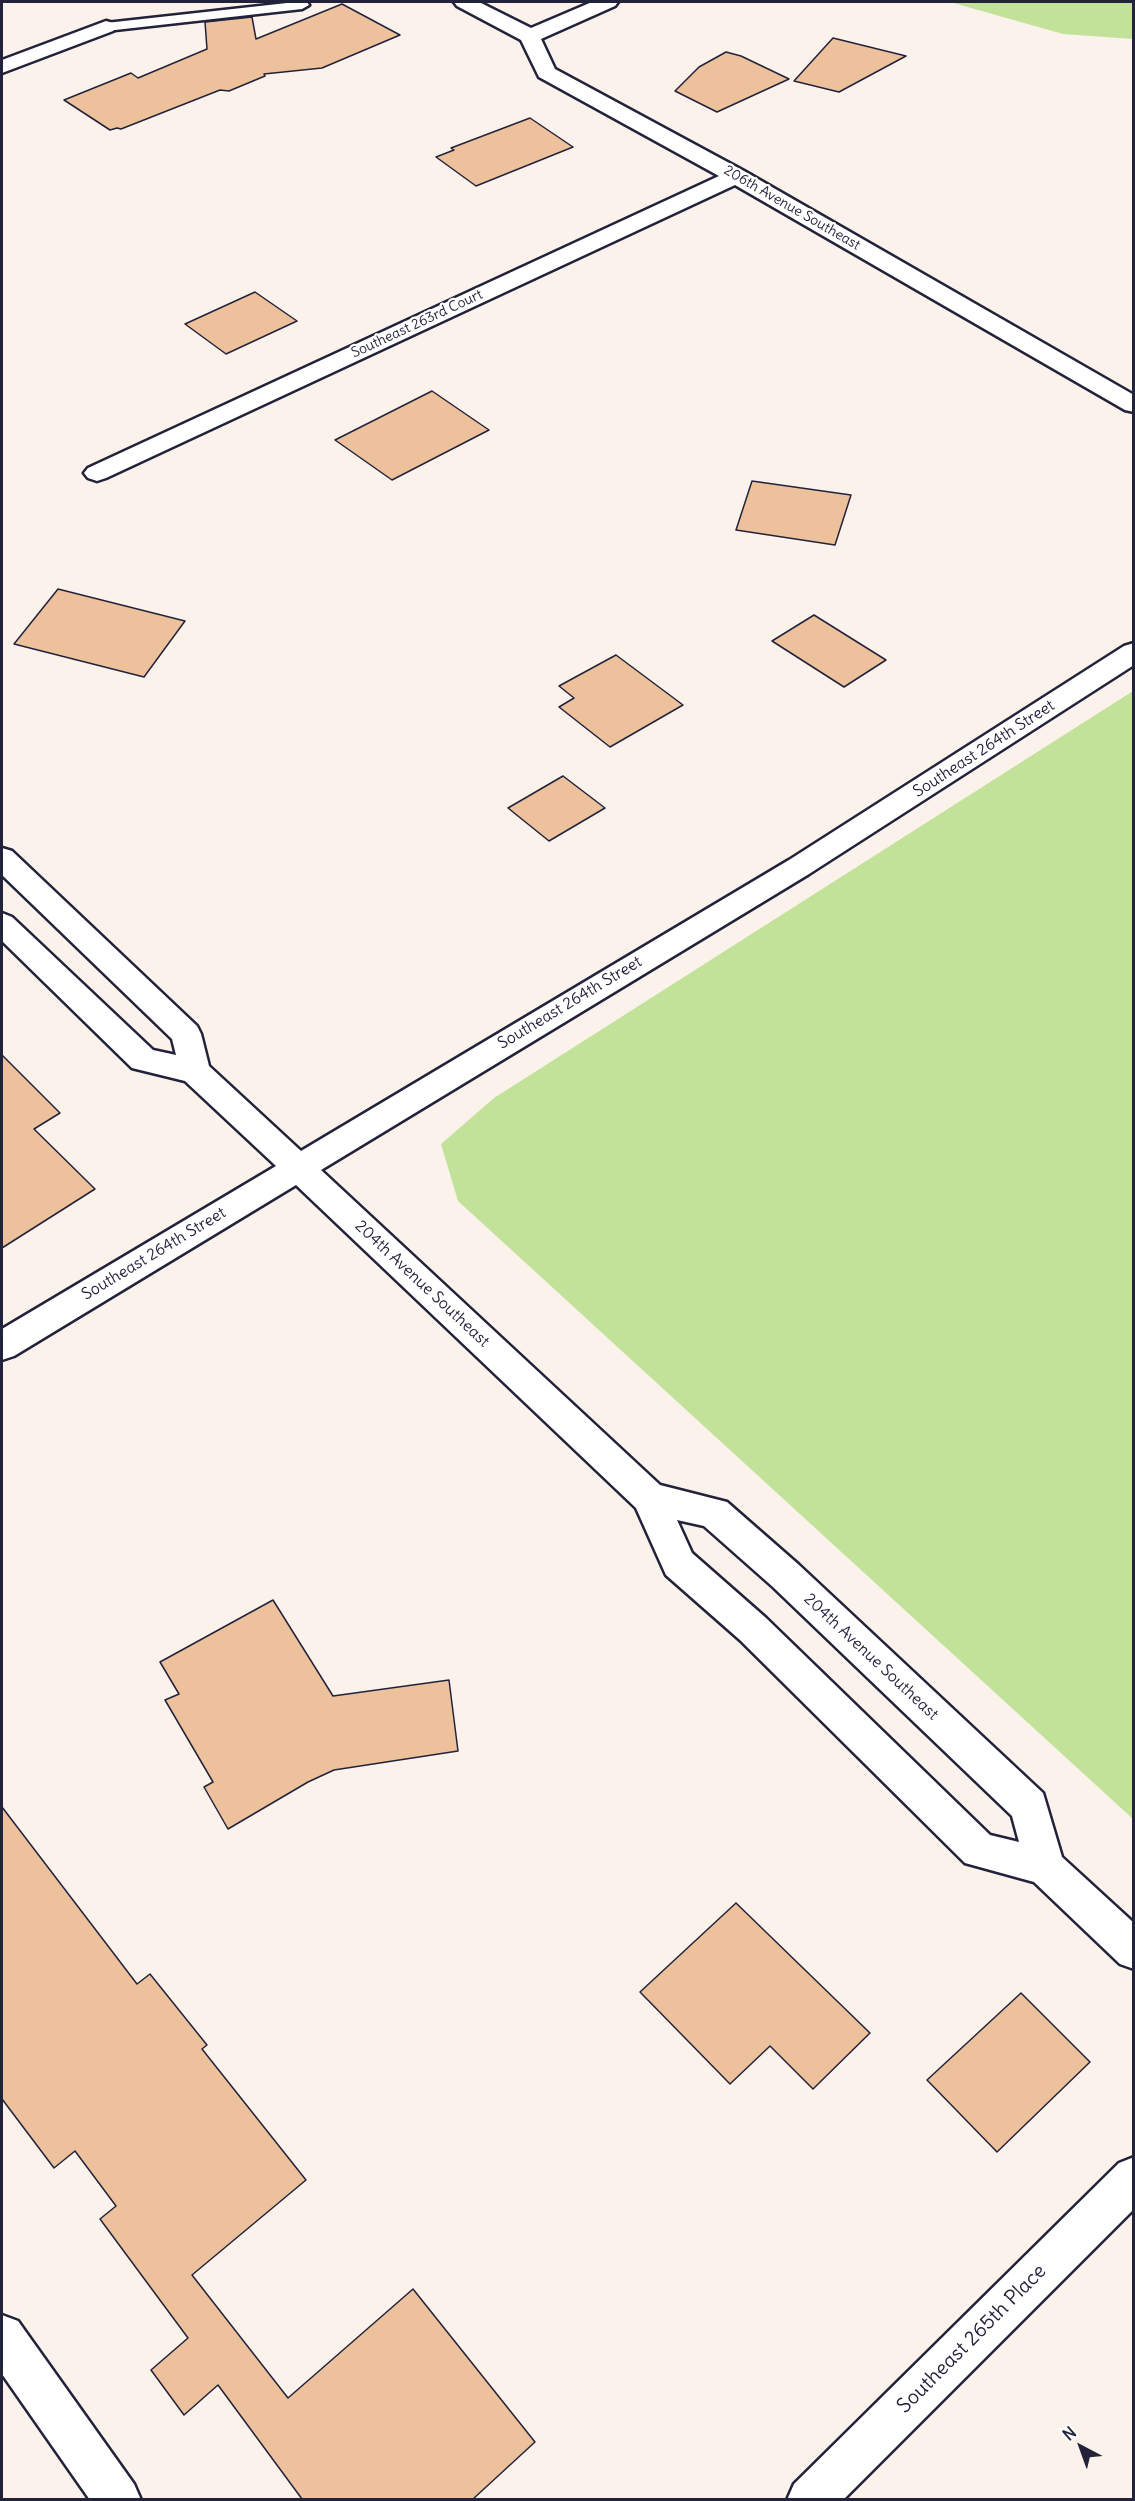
<!DOCTYPE html>
<html>
<head>
<meta charset="utf-8">
<style>
  body { margin:0 }
  #map { position:relative; width:1135px; height:2501px; overflow:hidden; background:#fbf3eb; font-family:Delius,sans-serif }
  canvas { display:block }
  .frame { position:absolute; inset:0; border:3px solid #22223b; pointer-events:none }
  .north { position:absolute; left:1051px; top:2417px; width:60px; height:60px; -webkit-text-stroke:4px #fff; paint-order:stroke; rotate:319deg; font-size:16px; font-weight:700; line-height:24px; text-align:center; color:#22223b }
  .north::after { content:''; display:block; margin:auto; width:21px; height:27px; background:#22223b; clip-path:polygon(50% 0,100% 100%,50% 72%,0 100%) }
</style>
</head>
<body>
<div id="map">
<canvas width="1135" height="2501"></canvas>
<div class="frame"></div>
<div class="north">N</div>
</div>
<script>
const context = document.querySelector('canvas').getContext('2d');
context.lineJoin = 'round';
function paint(path, color) {
  context.fillStyle = color;
  context.fill(path, 'evenodd');
}
function toPath(rows) {
  const path = new Path2D();
  for (const r of rows) {
    path.moveTo(r[0], r[1]);
    for (let i = 2; i < r.length; i += 2) path.lineTo(r[i], r[i + 1]);
  }
  return path;
}
function stroke(path, color, width, dash) {
  context.strokeStyle = color;
  context.lineWidth = width;
  context.lineCap = dash ? 'butt' : 'round';
  context.setLineDash(dash || []);
  context.stroke(path);
}
function write(font, color, halo, rows, align = 'center') {
  context.font = font + ' Delius,sans-serif';
  context.lineWidth = 4.5;
  context.setLineDash([]);
  context.textBaseline = 'middle';
  context.strokeStyle = halo;
  context.fillStyle = color;
  for (const [text, x, y, turn = 0] of rows) {
    context.save();
    context.translate(x, y);
    context.rotate((+turn || 0) * Math.PI / 180);
    context.textAlign = isNaN(turn) ? turn : align;
    if (halo) context.strokeText(text, 0, 0);
    context.fillText(text, 0, 0);
    context.restore();
  }
}
paint(toPath([
  [950,2,1133,2,1133,39,1063,34],
  [1133,691,1133,1819,458,1201,441,1144,494,1098]
]), '#c2e199');
const building = toPath([
  [342,4,400,35,322,68,264,74,265,76,229,91,220,90,121,129,117,128,110,130,64,100,131,73,138,78,207,49,205,22,252,17,256,39,342,4],
  [833,38,906,56,839,92,794,81,833,38],
  [726,52,741,56,789,79,717,112,675,91,699,67,726,52],
  [530,118,573,147,476,186,436,157,454,150,451,148,530,118],
  [255,292,297,321,226,354,185,324,255,292],
  [432,391,489,430,392,480,335,440,432,391],
  [752,481,851,495,835,545,736,530,752,481],
  [58,589,185,621,144,677,14,644,58,589],
  [814,615,886,660,844,687,772,641,814,615],
  [616,655,683,705,610,747,559,707,574,698,559,686,616,655],
  [563,776,605,808,549,841,508,808,563,776],
  [2,1055,60,1113,34,1129,95,1189,2,1248,2,1055],
  [273,1600,333,1696,449,1680,458,1751,334,1770,308,1782,228,1829,204,1787,213,1782,165,1700,179,1694,160,1662,273,1600],
  [2,1807,137,1984,150,1974,207,2045,202,2049,306,2180,192,2275,288,2398,413,2289,535,2442,473,2499,302,2499,218,2385,184,2415,151,2370,188,2338,100,2219,116,2206,75,2151,54,2168,2,2099,2,1807],
  [736,1903,870,2033,813,2089,770,2046,730,2084,640,1992,736,1903],
  [1021,1993,1090,2062,997,2152,927,2080,1021,1993]
]);
paint(building, '#ecc19b');
stroke(building, '#22223b', 1.5);
const service = toPath([
  [296,2,307,2,309,5,302,9,106,31,99,27,106,23,296,2]
]);
const minor = toPath([
  [454,2,479,2,531,28,592,2,618,2,615,6,541,39,555,69,744,171,1134,395,1134,412,1125,410,735,185,106,478,97,481,88,478,84,473,88,468,719,176,539,77,521,40,457,6,454,2],
  [106,21,113,23,116,27,113,31,2,73,2,60,106,21],
  [1134,643,1134,665,809,874,321,1170,660,1485,727,1502,799,1565,1043,1793,1062,1857,1134,1923,1134,1969,1120,1964,1034,1882,965,1863,740,1640,666,1575,636,1508,296,1185,14,1356,2,1360,2,1329,276,1166,185,1081,132,1068,2,941,2,913,12,917,153,1050,176,1055,172,1039,2,875,2,848,12,851,197,1026,201,1034,209,1066,301,1151,789,860,1124,646,1134,643],
  [677,1520,704,1526,773,1587,1012,1816,1019,1842,990,1835,766,1618,692,1553,677,1520],
  [1134,2157,1134,2209,843,2500,787,2500,794,2484,1119,2163,1134,2157],
  [2,2315,18,2321,134,2484,141,2500,90,2500,2,2374,2,2315]
]);
stroke(service, '#22223b', 5);
stroke(minor, '#22223b', 5);
paint(service, '#fff');
paint(minor, '#fff');
write('14px', '#22223b', '#fff', [
  ["206th Avenue Southeast",792,208,30],
  ["Southeast 263rd Court",417,324,-25]
]);
write('16px', '#22223b', '#fff', [
  ["Southeast 264th Street",984,749,-33],
  ["Southeast 264th Street",570,1003,-31],
  ["Southeast 264th Street",154,1254,-31],
  ["204th Avenue Southeast",422,1284,43],
  ["204th Avenue Southeast",871,1657,43]
]);
write('20px', '#22223b', '#fff', [
  ["Southeast 265th Place",972,2339,-45]
]);
</script>
</body>
</html>
